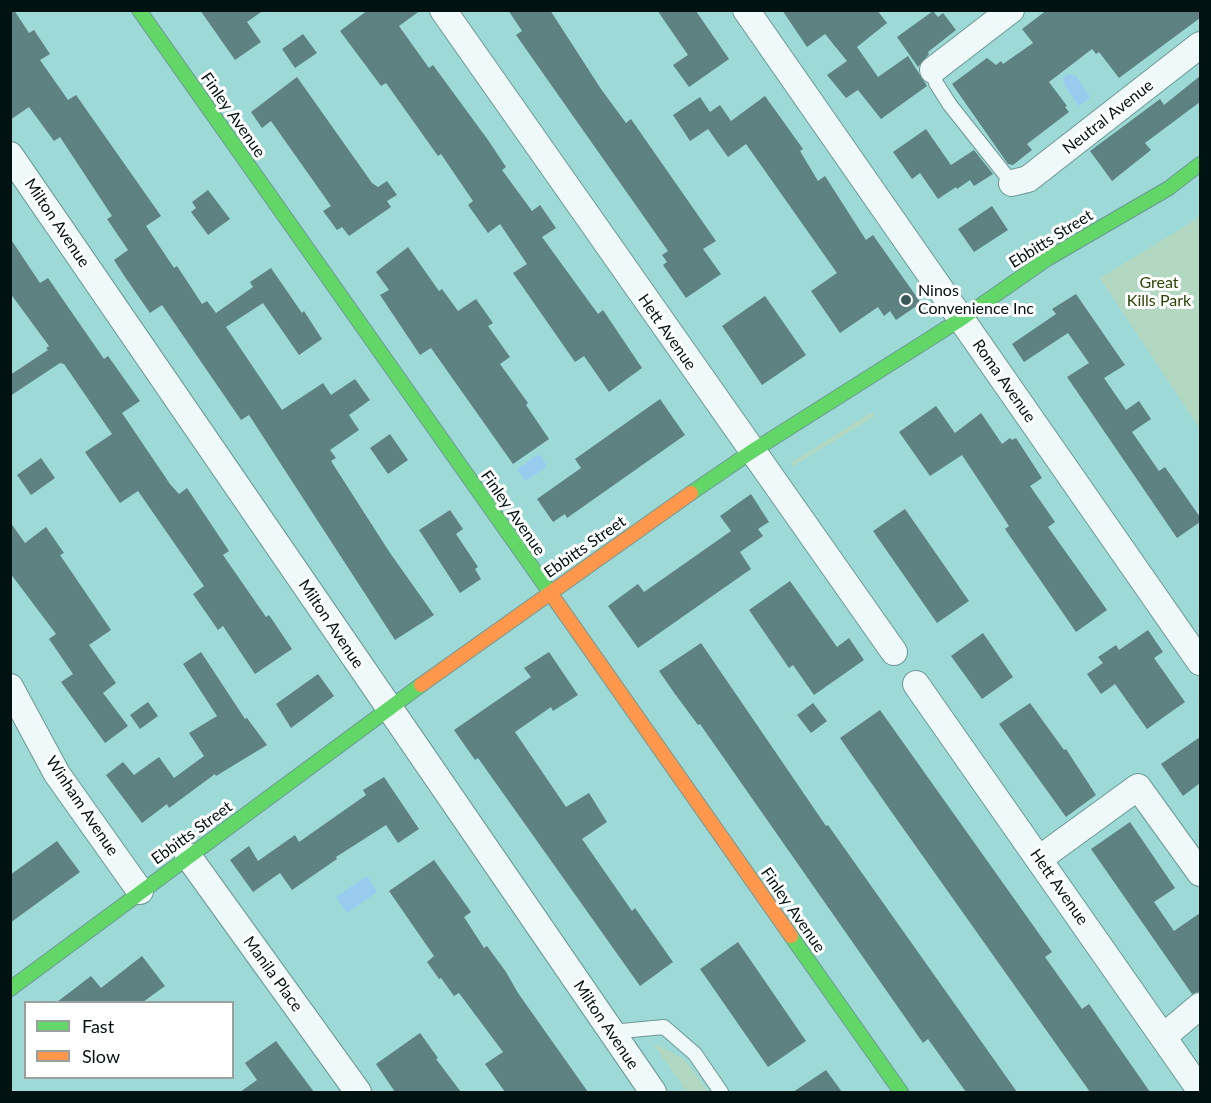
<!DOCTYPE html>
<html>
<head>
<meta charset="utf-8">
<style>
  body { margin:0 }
  #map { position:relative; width:1211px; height:1103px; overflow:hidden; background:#9ddad7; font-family:Lato,sans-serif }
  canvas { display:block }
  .frame { position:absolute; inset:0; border:12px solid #001211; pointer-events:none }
  .legend { position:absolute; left:24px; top:1001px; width:210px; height:78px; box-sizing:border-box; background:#fff; border:2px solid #99a0a0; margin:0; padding:8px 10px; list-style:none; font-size:18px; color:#001211 }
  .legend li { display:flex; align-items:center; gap:12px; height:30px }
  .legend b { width:30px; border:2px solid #99a0a0 }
</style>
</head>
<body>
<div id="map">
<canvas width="1211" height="1103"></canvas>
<div class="frame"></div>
<ul class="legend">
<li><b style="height:8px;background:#63d668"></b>Fast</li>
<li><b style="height:8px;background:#ff974d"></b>Slow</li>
</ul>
</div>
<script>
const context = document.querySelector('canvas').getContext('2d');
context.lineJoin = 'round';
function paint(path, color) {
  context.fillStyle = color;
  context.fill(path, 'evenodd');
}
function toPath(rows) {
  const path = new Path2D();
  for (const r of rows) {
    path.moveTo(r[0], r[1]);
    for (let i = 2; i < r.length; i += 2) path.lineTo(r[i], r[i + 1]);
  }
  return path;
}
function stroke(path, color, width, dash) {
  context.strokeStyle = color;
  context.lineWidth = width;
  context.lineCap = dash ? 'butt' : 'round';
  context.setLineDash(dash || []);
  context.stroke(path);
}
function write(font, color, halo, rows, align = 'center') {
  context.font = font + ' Lato,sans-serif';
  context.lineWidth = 6;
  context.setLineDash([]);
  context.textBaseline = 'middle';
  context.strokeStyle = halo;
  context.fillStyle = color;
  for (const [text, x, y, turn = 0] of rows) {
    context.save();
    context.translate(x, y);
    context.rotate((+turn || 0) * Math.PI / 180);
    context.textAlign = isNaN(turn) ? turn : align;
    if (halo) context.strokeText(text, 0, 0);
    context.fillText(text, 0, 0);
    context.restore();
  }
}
paint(toPath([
  [1200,217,1200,429,1100,278],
  [872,412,875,416,793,466,791,463],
  [656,1044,685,1060,709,1092,687,1092,654,1045]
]), '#b2d8c2');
paint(toPath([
  [1068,74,1076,76,1090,97,1079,106,1064,85,1063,78],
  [539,454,547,466,526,481,517,469],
  [367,876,377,892,347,913,336,897]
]), '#98cbed');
paint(toPath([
  [10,10,14,10,29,33,34,30,50,54,40,60,68,100,76,95,161,216,146,226,174,268,177,266,202,304,207,301,216,313,253,287,250,282,271,268,302,313,304,311,322,339,299,355,263,303,226,327,282,410,323,383,331,395,355,379,370,400,349,415,359,430,330,450,336,458,331,461,390,553,434,615,395,640,249,415,241,420,162,305,150,313,125,277,114,260,128,250,107,219,112,216,60,137,54,141,29,107,10,120],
  [200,10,264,10,247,22,261,42,235,60],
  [368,10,421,10,399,26,429,68,433,65,488,140,506,167,502,170,532,211,540,205,556,228,542,237,598,314,603,310,642,368,609,392,584,356,575,362,513,273,527,264,500,224,488,233,468,205,473,201,441,154,438,156,386,83,381,86,340,31],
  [508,10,550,10,601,89,626,123,631,119,716,241,703,249,721,274,686,298,663,265,667,262,662,255,668,251,516,35,522,31],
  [657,10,696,11,729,59,689,87,673,65,688,55],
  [782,10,877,10,887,23,857,47,878,77,908,56,927,86,881,119,858,90,846,98,827,75,847,61,825,34,807,47],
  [1047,10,1200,10,1200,18,1119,78,1099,52,1096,54,1092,49,1049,82,1067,106,1065,107,1069,112,1027,144,1032,150,1013,165,1008,164,952,84,987,58,996,65,1001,61,1003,64,1033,43,1022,29],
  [933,11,938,17,943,13,956,30,928,52,929,54,918,67,897,37],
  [303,34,317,53,295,68,282,49],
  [1200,76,1200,102,1145,143,1151,150,1112,181,1090,151,1160,99,1164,105],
  [297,77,372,183,378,187,387,181,397,195,387,201,391,207,349,236,342,227,337,230,323,211,331,206,271,121,262,128,251,112],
  [765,96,803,149,800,151,818,181,825,176,866,240,873,235,921,303,896,320,890,311,884,316,878,307,840,333,811,291,837,273,746,144,728,157,708,129,690,141,673,115,700,97,710,112,720,105,731,121],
  [926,129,951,165,974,150,993,174,974,186,970,180,957,189,956,187,938,199,920,173,912,179,893,152],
  [208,190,230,219,208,235,191,212,196,208,192,202],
  [992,206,1008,230,974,252,958,229],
  [10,238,40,283,48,278,104,359,108,356,140,401,122,413,170,484,179,494,187,488,229,551,223,555,266,617,269,615,292,649,255,674,223,626,218,630,193,594,204,586,138,491,120,503,85,452,112,434,64,364,60,363,10,396,10,375,48,350,46,348,49,346,10,293],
  [408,247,439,291,442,289,458,311,476,299,493,323,488,326,510,357,500,364,528,403,526,405,549,439,513,464,431,348,420,355,380,295,389,290,376,272],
  [1076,294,1125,365,1104,378,1126,410,1139,401,1151,419,1132,432,1159,471,1165,467,1200,517,1200,522,1177,538,1067,377,1089,363,1068,333,1024,362,1012,344,1056,314,1052,309],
  [765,296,806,355,762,385,722,326],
  [660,399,685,435,567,518,565,514,553,522,537,499,581,468,575,459],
  [936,406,955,433,981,413,1002,444,1010,438,1012,440,1016,438,1042,478,1030,486,1055,522,1048,527,1107,610,1076,632,1005,529,1009,526,962,455,930,476,899,432],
  [390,434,408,460,388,474,370,448],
  [41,458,55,478,31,495,17,475],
  [751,494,769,522,758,529,763,536,740,552,751,569,638,648,608,606,638,584,644,592,731,531,720,516],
  [905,509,969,601,937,623,873,531],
  [450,510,463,529,456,534,478,567,475,569,481,579,460,593,419,530],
  [10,522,25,543,46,527,64,553,60,555,111,630,89,645,116,683,103,693,128,726,105,743,61,682,73,674,49,639,56,634,10,573],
  [790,581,837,647,849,638,864,660,814,695,793,665,789,668,749,610],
  [1148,630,1163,652,1154,658,1185,702,1147,729,1115,684,1101,694,1087,674,1103,663,1098,657,1116,645,1119,650],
  [983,633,1013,677,982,699,951,656],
  [701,643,826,826,828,825,1017,1092,966,1092,928,1039,923,1043,700,724,698,725,675,694,659,671],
  [201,652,245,719,247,718,267,745,216,776,215,774,169,808,167,804,142,823,106,775,123,762,134,775,159,757,174,778,204,756,189,733,217,716,183,664],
  [549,652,578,695,553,711,551,707,515,732,566,807,589,793,607,822,582,839,632,911,635,908,673,962,640,986,478,758,475,760,454,730,531,677,524,668],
  [318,674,334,696,291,728,276,704],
  [148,702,158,716,140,729,130,715],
  [813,703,827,721,811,733,797,715],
  [1030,703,1064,750,1066,749,1096,795,1066,817,999,724],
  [880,710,1052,952,1045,957,1082,1009,1089,1004,1150,1092,1090,1092,888,807,840,738],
  [1200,737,1200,783,1183,796,1161,764],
  [384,777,419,829,398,843,386,825,336,857,337,859,292,890,280,873,253,892,230,860,249,846,258,861,295,835,299,842,366,795,363,790],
  [1130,822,1175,888,1154,902,1174,931,1200,913,1200,991,1192,994,1091,849],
  [57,841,80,872,10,923,10,875],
  [434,860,471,912,464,917,484,948,487,946,506,972,518,993,588,1092,505,1092,485,1064,503,1052,459,993,454,996,441,978,439,979,427,962,434,956,389,891],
  [738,942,806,1041,768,1067,700,969],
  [142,956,165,986,143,1002,57,1002,91,976,101,988],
  [420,1033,438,1058,436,1059,461,1092,395,1092,376,1064],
  [276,1041,314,1092,240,1092,257,1080,245,1063],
  [826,1070,842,1092,793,1092]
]), '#5e8181');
const lane = toPath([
  [933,70,936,83,950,105,1012,183],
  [611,1032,664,1027,695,1054,721,1092]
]);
const street = toPath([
  [443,10,894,652],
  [746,10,1200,662],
  [933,70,1011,10],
  [10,155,653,1092],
  [1012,183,1028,179,1200,45],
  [916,684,1200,1090],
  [10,687,57,774,140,891],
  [188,856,358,1092],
  [1039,859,1138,787,1200,873],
  [1163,1037,1200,1006]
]);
const fast = toPath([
  [139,10,551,594],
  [691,493,751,452,961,319,1047,259,1169,188,1200,164],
  [791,936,901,1092],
  [10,989,421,685]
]);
const slow = toPath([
  [551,594,791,936],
  [421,685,691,493]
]);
stroke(lane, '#6b9896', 16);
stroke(street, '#6b9896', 28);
stroke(fast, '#6b9896', 16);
stroke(slow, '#6b9896', 16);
stroke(lane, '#f0f9f9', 14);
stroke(street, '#f0f9f9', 26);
stroke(fast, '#63d668', 14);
stroke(slow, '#ff974d', 14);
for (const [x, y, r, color] of [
  [906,300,6,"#375856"]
]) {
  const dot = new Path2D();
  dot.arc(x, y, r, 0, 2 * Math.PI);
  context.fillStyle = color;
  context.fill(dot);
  stroke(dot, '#fff', 2);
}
write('16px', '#001211', '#fff', [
  ["Finley Avenue",233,115,55],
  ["Neutral Avenue",1108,117,-38],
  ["Milton Avenue",57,223,56],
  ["Ebbitts Street",1051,239,-32],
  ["Hett Avenue",667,332,55],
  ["Roma Avenue",1004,381,55],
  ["Finley Avenue",513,513,55],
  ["Ebbitts Street",585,547,-35],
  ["Milton Avenue",331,624,56],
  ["Winham Avenue",82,806,56],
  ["Ebbitts Street",192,833,-36],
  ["Hett Avenue",1059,887,55],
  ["Finley Avenue",793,910,55],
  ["Manila Place",273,974,54],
  ["Milton Avenue",606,1025,56]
]);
write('16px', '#2b4504', '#fff', [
  ["Great",1159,283],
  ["Kills Park",1159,301]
]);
write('16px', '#001211', '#fff', [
  ["Ninos",918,291],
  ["Convenience Inc",918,309]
], 'left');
</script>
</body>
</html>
